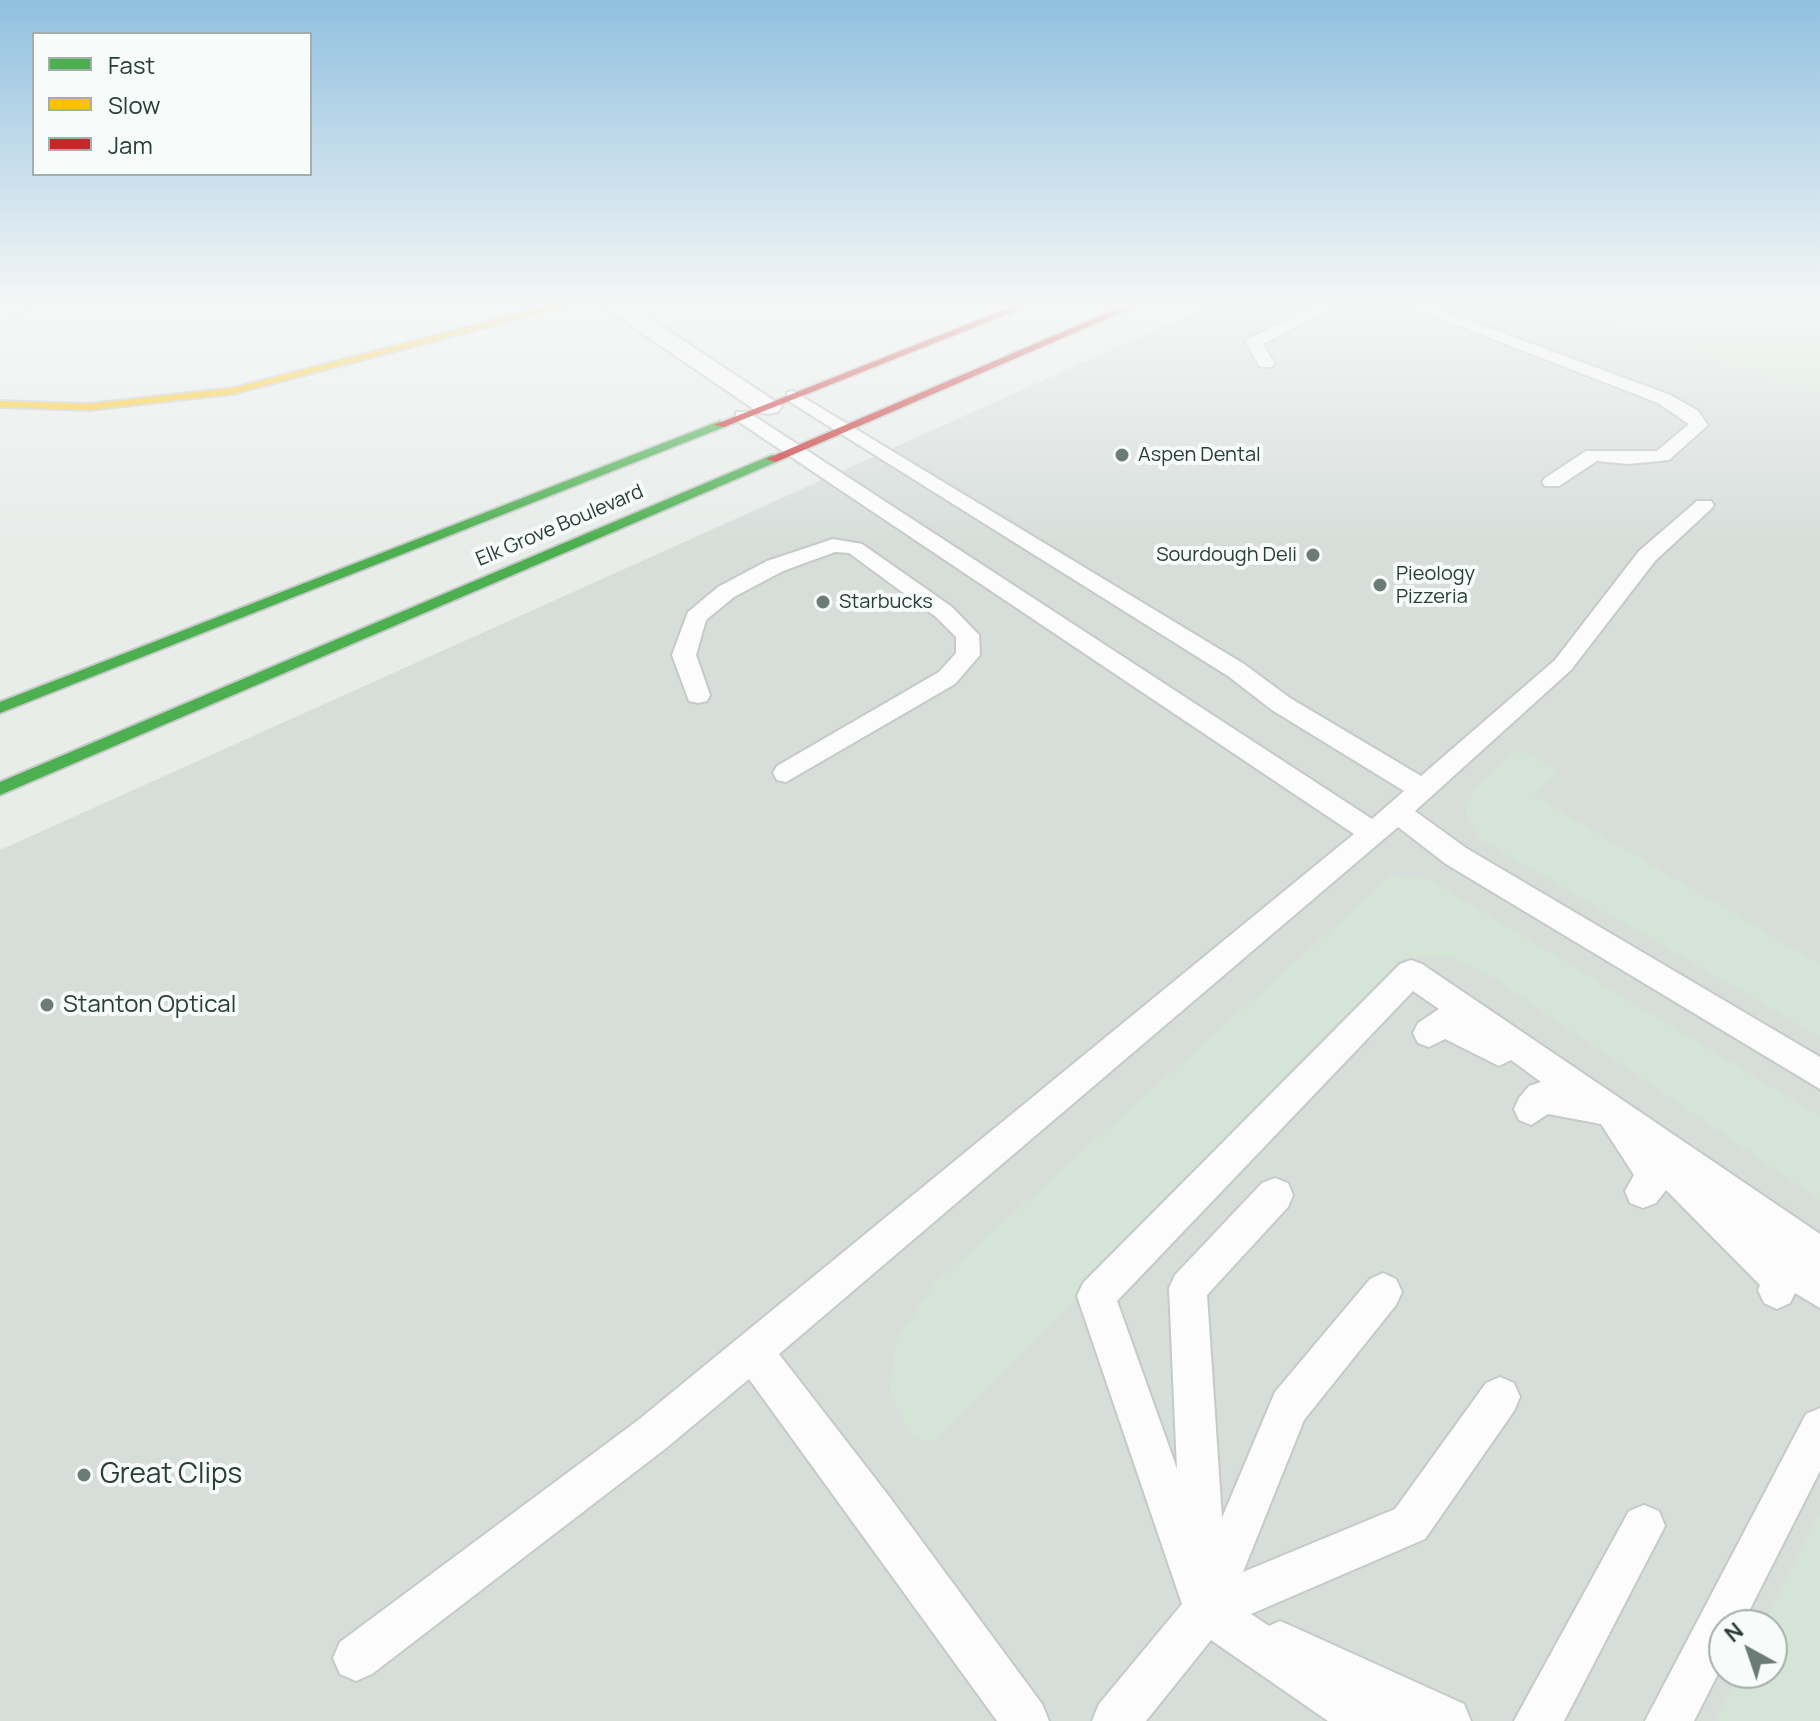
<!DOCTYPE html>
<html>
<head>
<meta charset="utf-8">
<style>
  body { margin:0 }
  #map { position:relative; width:1820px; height:1721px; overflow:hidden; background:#e8edea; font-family:Manrope,sans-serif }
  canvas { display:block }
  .legend { position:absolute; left:32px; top:32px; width:280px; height:144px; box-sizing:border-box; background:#f7fbf9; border:2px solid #a4afab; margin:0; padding:10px 14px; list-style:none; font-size:24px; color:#283e36 }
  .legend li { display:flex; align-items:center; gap:16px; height:40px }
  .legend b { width:40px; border:2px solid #a4afab }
  .north { position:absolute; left:1708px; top:1609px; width:80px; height:80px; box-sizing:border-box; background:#f7fbf9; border:2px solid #a4afab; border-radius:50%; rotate:320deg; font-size:22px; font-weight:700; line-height:32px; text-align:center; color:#283e36 }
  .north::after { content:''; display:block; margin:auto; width:28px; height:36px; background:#6b7b75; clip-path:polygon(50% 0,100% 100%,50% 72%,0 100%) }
</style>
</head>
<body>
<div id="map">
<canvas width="1820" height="1721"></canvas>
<ul class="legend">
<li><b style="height:10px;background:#4caf50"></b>Fast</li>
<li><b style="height:10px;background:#ffc107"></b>Slow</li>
<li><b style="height:10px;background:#c62828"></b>Jam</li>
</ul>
<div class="north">N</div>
</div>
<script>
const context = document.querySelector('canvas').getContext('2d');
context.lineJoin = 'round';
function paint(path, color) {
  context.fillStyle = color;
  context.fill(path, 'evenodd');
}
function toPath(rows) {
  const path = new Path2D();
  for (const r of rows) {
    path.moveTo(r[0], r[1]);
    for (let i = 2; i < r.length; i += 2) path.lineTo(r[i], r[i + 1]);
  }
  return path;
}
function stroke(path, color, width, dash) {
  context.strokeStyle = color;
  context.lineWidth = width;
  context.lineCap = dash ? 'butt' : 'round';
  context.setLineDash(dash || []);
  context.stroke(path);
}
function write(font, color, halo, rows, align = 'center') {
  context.font = font + ' Manrope,sans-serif';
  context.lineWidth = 8;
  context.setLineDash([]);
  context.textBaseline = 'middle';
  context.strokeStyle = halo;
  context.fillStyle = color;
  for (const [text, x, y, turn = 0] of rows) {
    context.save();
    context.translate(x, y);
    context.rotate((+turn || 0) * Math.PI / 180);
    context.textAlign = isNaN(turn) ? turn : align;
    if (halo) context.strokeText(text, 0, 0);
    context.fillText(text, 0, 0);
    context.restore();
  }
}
paint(toPath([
  [1215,303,1551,303,1820,395,1820,1721,0,1721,0,850],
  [1724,1625,1772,1625,1772,1673,1724,1673]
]), '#d7deda');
paint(toPath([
  [1551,303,1820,303,1820,395,1766,377],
  [1519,749,1558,771,1533,795,1820,964,1820,1037,1481,840,1465,811,1475,788],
  [1391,876,1427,878,1820,1116,1820,1200,1486,973,1452,958,1418,956,933,1442,912,1437,890,1393,897,1339,937,1281],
  [1820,1513,1820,1721,1716,1721,1740,1673,1772,1673,1772,1625,1764,1625]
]), '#d4e4d7');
const lane = toPath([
  [1322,303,1342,303,1263,344,1274,363,1272,367,1260,367,1246,342,1248,339,1322,303],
  [1400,303,1422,303,1670,395,1697,410,1708,425,1669,460,1629,464,1597,461,1559,486,1545,486,1542,482,1545,478,1586,451,1657,451,1689,424,1658,403,1400,303],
  [793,391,1244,664,1290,698,1421,776,1555,660,1639,551,1697,501,1711,501,1714,505,1711,509,1655,561,1571,670,1415,811,1466,848,1820,1057,1820,1089,1446,864,1398,827,779,1354,888,1495,1042,1704,1049,1721,997,1721,749,1379,665,1449,372,1674,356,1681,340,1674,333,1658,340,1642,637,1421,1354,834,736,420,736,412,748,412,1372,819,1404,791,1272,710,1228,676,787,400,787,392,793,391],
  [833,539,862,544,952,607,979,635,980,655,955,684,786,782,777,780,773,773,777,766,939,672,956,653,956,637,936,617,849,553,835,552,783,571,734,597,706,620,696,655,710,695,707,701,698,703,689,701,672,655,688,612,718,587,767,561,833,539],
  [1411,960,1422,964,1820,1234,1820,1308,1795,1293,1790,1303,1777,1309,1764,1303,1758,1290,1760,1285,1666,1190,1656,1203,1643,1208,1630,1203,1625,1191,1634,1175,1601,1124,1548,1114,1531,1125,1519,1120,1514,1109,1519,1098,1529,1086,1541,1082,1511,1060,1499,1066,1445,1039,1429,1047,1418,1043,1413,1033,1418,1023,1439,1009,1413,991,1117,1301,1177,1469,1169,1288,1175,1275,1262,1183,1275,1178,1288,1183,1293,1195,1288,1207,1207,1295,1222,1518,1275,1392,1370,1279,1383,1273,1396,1279,1402,1292,1396,1305,1304,1420,1243,1572,1395,1509,1486,1383,1500,1377,1514,1383,1520,1397,1514,1411,1425,1539,1251,1614,1269,1626,1280,1621,1296,1628,1464,1704,1471,1721,1328,1721,1211,1640,1146,1721,1092,1721,1099,1704,1182,1604,1077,1296,1083,1283,1400,964,1411,960],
  [1820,1408,1820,1471,1742,1625,1724,1625,1724,1662,1694,1721,1645,1721,1806,1414,1820,1408],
  [1644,1505,1659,1511,1665,1526,1564,1721,1514,1721,1629,1511,1644,1505]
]);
const street = toPath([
  [31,303,28,308,0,321,0,304,31,303],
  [598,303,627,303,782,406,778,412,768,414,758,412,598,303]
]);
const fast = toPath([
  [720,421,726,425,724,427,0,713,0,702,720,421],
  [772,455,776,456,776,462,0,795,0,782,772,455]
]);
const slow = toPath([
  [561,303,577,303,233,394,88,410,0,407,0,401,88,404,233,388,561,303]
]);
const jam = toPath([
  [1021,303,1035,303,724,427,714,425,1021,303],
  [1130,303,1143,303,776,462,766,459,1130,303]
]);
stroke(lane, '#c5cac7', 4);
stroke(street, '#c5cac7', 4);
stroke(fast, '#c5cac7', 4);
stroke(slow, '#c5cac7', 4);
stroke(jam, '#c5cac7', 4);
paint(lane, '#fcfcfc');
paint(street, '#fcfcfc');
paint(fast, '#4caf50');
paint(slow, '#ffc107');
paint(jam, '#c62828');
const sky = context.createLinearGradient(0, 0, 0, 544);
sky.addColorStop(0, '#91c0e0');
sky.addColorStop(0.56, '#f5f7f6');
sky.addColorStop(1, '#f5f7f600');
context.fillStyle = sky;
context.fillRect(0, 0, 1820, 544);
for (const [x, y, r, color] of [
  [1122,455,8,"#6b7b75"],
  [1313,555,8,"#6b7b75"],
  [1380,585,8,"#6b7b75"],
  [823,602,8,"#6b7b75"],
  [47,1005,8,"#6b7b75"],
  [84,1475,8,"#6b7b75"]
]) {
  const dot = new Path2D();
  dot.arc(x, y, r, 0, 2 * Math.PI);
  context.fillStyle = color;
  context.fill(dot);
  stroke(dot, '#f7fbf9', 3);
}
write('20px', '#283e36', '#f7fbf9', [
  ["Aspen Dental",1138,455],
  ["Sourdough Deli",1297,555,"right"],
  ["Pieology",1396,574],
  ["Pizzeria",1396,597],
  ["Starbucks",839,602]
], 'left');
write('20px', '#283e36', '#f7fbf9', [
  ["Elk Grove Boulevard",560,526,-23]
]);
write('24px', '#283e36', '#f7fbf9', [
  ["Stanton Optical",63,1005]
], 'left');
write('28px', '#283e36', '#f7fbf9', [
  ["Great Clips",100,1475]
], 'left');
</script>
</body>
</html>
